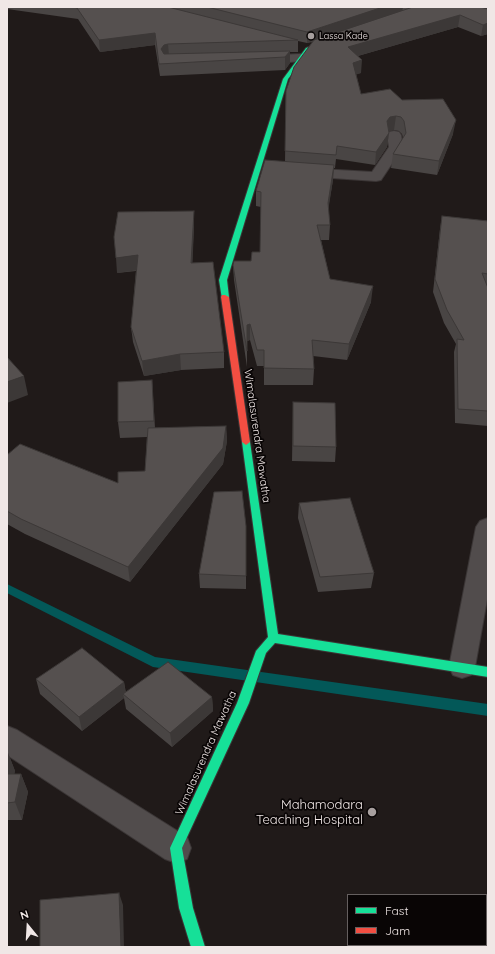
<!DOCTYPE html>
<html>
<head>
<meta charset="utf-8">
<style>
  body { margin:0 }
  #map { position:relative; width:495px; height:954px; overflow:hidden; background:#201a19; font-family:Quicksand,sans-serif }
  canvas { display:block }
  .frame { position:absolute; inset:0; border:8px solid #f0e7e6; pointer-events:none }
  .legend { position:absolute; left:347px; top:894px; width:140px; height:52px; box-sizing:border-box; background:#090505; border:1px solid #655f5f; margin:0; padding:5px 7px; list-style:none; font-size:12px; color:#f0e7e6 }
  .legend li { display:flex; align-items:center; gap:8px; height:20px }
  .legend b { width:20px; border:1px solid #655f5f }
  .north { position:absolute; left:8px; top:906px; width:40px; height:40px; -webkit-text-stroke:3px #090505; paint-order:stroke; rotate:342deg; font-size:11px; font-weight:700; line-height:16px; text-align:center; color:#f0e7e6 }
  .north::after { content:''; display:block; margin:auto; width:14px; height:18px; background:#f0e7e6; clip-path:polygon(50% 0,100% 100%,50% 72%,0 100%) }
</style>
</head>
<body>
<div id="map">
<canvas width="495" height="954"></canvas>
<div class="frame"></div>
<ul class="legend">
<li><b style="height:5px;background:#16e098"></b>Fast</li>
<li><b style="height:5px;background:#f24e42"></b>Jam</li>
</ul>
<div class="north">N</div>
</div>
<script>
const context = document.querySelector('canvas').getContext('2d');
context.lineJoin = 'round';
function toPath(rows) {
  const path = new Path2D();
  for (const r of rows) {
    path.moveTo(r[0], r[1]);
    for (let i = 2; i < r.length; i += 2) path.lineTo(r[i], r[i + 1]);
  }
  return path;
}
function paint(path, color) {
  context.fillStyle = color;
  context.fill(path, 'evenodd');
}
function stroke(path, color, width, dash) {
  context.strokeStyle = color;
  context.lineWidth = width;
  context.lineCap = dash ? 'butt' : 'round';
  context.setLineDash(dash || []);
  context.stroke(path);
}
function write(font, color, halo, rows, align = 'center') {
  context.font = font + ' Quicksand,sans-serif';
  context.lineWidth = 3.5;
  context.setLineDash([]);
  context.textBaseline = 'middle';
  context.strokeStyle = halo;
  context.fillStyle = color;
  for (const [text, x, y, turn = 0] of rows) {
    context.save();
    context.translate(x, y);
    context.rotate((+turn || 0) * Math.PI / 180);
    context.textAlign = isNaN(turn) ? turn : align;
    if (halo) context.strokeText(text, 0, 0);
    context.fillText(text, 0, 0);
    context.restore();
  }
}
paint(toPath([
  [7,584,155,657,488,704,488,716,153,667,7,593,7,584]
]), '#035858');
const street = toPath([
  [398,7,411,7,419,13,418,15,410,15,398,7],
  [300,54,304,55,306,58,304,61,260,64,256,63,254,60,256,57,260,56,300,54],
  [394,131,399,132,401,135,403,147,381,180,376,181,303,176,298,175,296,172,298,169,303,168,372,172,389,147,387,135,389,132,394,131],
  [488,518,488,594,475,667,471,675,462,678,453,675,449,667,476,527,480,521,488,518],
  [7,726,17,730,187,837,191,848,187,859,176,863,165,859,7,755,7,726]
]);
const fast = toPath([
  [324,42,328,43,310,50,288,79,227,280,229,297,225,299,222,299,219,280,283,79,306,48,324,42],
  [246,439,250,442,278,634,488,667,488,677,275,643,266,653,249,703,182,848,193,908,205,947,191,947,179,908,170,848,237,703,256,651,268,637,242,442,246,439]
]);
const jam = toPath([
  [222,295,225,295,229,297,250,442,246,445,242,442,221,297,222,295]
]);
stroke(street, '#3b3636', 2);
stroke(fast, '#3b3636', 2);
stroke(jam, '#3b3636', 2);
paint(street, '#514c4c');
paint(fast, '#16e098');
paint(jam, '#f24e42');
paint(toPath([
  [7,7,403,7,402,11,413,7,488,7,488,34,481,36,458,27,358,56,361,73,356,74,361,94,402,100,453,134,437,175,391,168,393,154,403,138,402,134,399,131,394,130,389,131,389,133,387,147,375,165,336,159,335,168,334,168,333,180,328,209,330,225,329,240,321,240,330,279,371,302,347,360,313,356,314,369,313,385,264,385,264,366,257,366,250,340,247,341,247,367,234,280,233,265,251,261,260,252,261,207,256,206,256,191,285,162,286,91,312,42,307,43,298,41,298,52,290,52,290,63,285,70,160,76,155,45,100,52,78,19,7,9],
  [442,216,488,221,488,426,455,423,454,352,456,344,444,323,433,292,440,229],
  [194,226,192,263,224,352,224,368,181,370,144,376,133,342,131,327,136,271,117,273],
  [152,380,155,428,226,426,227,441,223,464,130,582,25,534,7,524,7,455,118,483,145,471,147,437,120,438,118,422],
  [293,402,336,447,335,462,292,461],
  [299,503,374,573,371,588,318,592,298,518],
  [246,526,246,589,200,588,199,574],
  [36,679,124,682,126,693,212,697,213,711,172,747,126,709,124,698,82,731,40,694],
  [7,753,8,753,15,771,14,774,21,774,28,792,22,820,7,820]
]), '#494544');
paint(toPath([
  [383,7,403,7,402,12,307,43,307,32],
  [460,15,458,27,347,59,348,47],
  [488,23,488,34,481,36,483,25],
  [155,33,155,45,100,52,99,40],
  [168,44,169,56,165,58,161,49,164,45],
  [290,51,290,63,285,70,285,57],
  [362,60,361,73,352,76,353,63],
  [396,116,394,130,389,131,387,121,390,117],
  [456,120,453,134,437,175,439,161],
  [389,133,387,147,375,165,376,152],
  [334,165,333,180,327,218,328,203],
  [194,211,194,226,192,278,191,263],
  [138,255,139,270,117,273,116,258],
  [373,286,371,302,347,360,349,344],
  [250,324,250,340,247,341,247,367,247,325],
  [180,354,181,370,144,376,142,361],
  [24,376,28,395,7,403,7,382],
  [226,426,227,441,223,464,130,582,128,567],
  [124,682,126,696,123,694,124,698,82,731,79,717],
  [212,697,213,711,172,747,170,733],
  [8,753,15,771,11,792,7,782,7,757],
  [21,774,28,792,22,820,15,802],
  [119,893,123,905,124,947,121,947]
]), '#3c3837');
const building = toPath([
  [73,7,168,7,298,40,168,44,164,45,161,49,164,54,290,51,285,57,159,64,155,33,99,40,77,8,73,7],
  [207,7,383,7,307,32,207,7],
  [413,7,480,7,488,9,488,23,483,25,460,15,348,47,362,60,353,63,361,94,390,89,402,100,443,99,456,120,439,161,393,154,406,133,404,121,401,117,396,116,390,117,387,121,389,133,376,152,337,146,336,155,285,151,286,91,294,67,314,40,413,7],
  [265,160,334,165,328,203,330,225,317,225,330,279,373,286,349,344,312,340,314,369,264,368,264,350,257,350,250,324,247,325,247,351,233,265,234,261,251,261,252,252,260,252,261,192,256,191,265,160],
  [194,211,191,263,213,262,224,352,180,354,142,361,131,327,138,255,116,258,114,237,118,212,194,211],
  [442,216,488,221,488,274,482,273,488,288,488,411,458,409,457,339,464,340,447,310,435,279,442,216],
  [7,357,24,376,7,382,7,357],
  [152,380,154,421,118,422,118,382,152,380],
  [293,402,335,403,336,447,293,446,293,402],
  [226,426,223,448,128,567,21,519,7,511,7,455,20,444,118,483,118,472,145,471,148,428,226,426],
  [242,491,246,526,246,576,199,574,214,492,242,491],
  [350,498,374,573,320,577,299,503,350,498],
  [82,648,124,682,79,717,36,679,82,648],
  [168,662,212,697,170,733,123,694,168,662],
  [7,774,21,774,15,802,7,803,7,774],
  [119,893,121,947,40,947,40,900,119,893]
]);
paint(building, '#55504f');
stroke(building, '#3c3837', 1);
for (const [x, y, r, color] of [
  [311,36,4,"#a79f9e"],
  [372,812,5,"#a79f9e"]
]) {
  const dot = new Path2D();
  dot.arc(x, y, r, 0, 2 * Math.PI);
  context.fillStyle = color;
  context.fill(dot);
  stroke(dot, '#090505', 1.5);
}
write('9px', '#f0e7e6', '#090505', [
  ["Lassa Kade",319,36]
], 'left');
write('11px', '#f0e7e6', '#090505', [
  ["Wimalasurendra Mawatha",257,436,82],
  ["Wimalasurendra Mawatha",206,753,-66]
]);
write('13px', '#f0e7e6', '#090505', [
  ["Mahamodara",363,805],
  ["Teaching Hospital",363,820]
], 'right');
</script>
</body>
</html>
